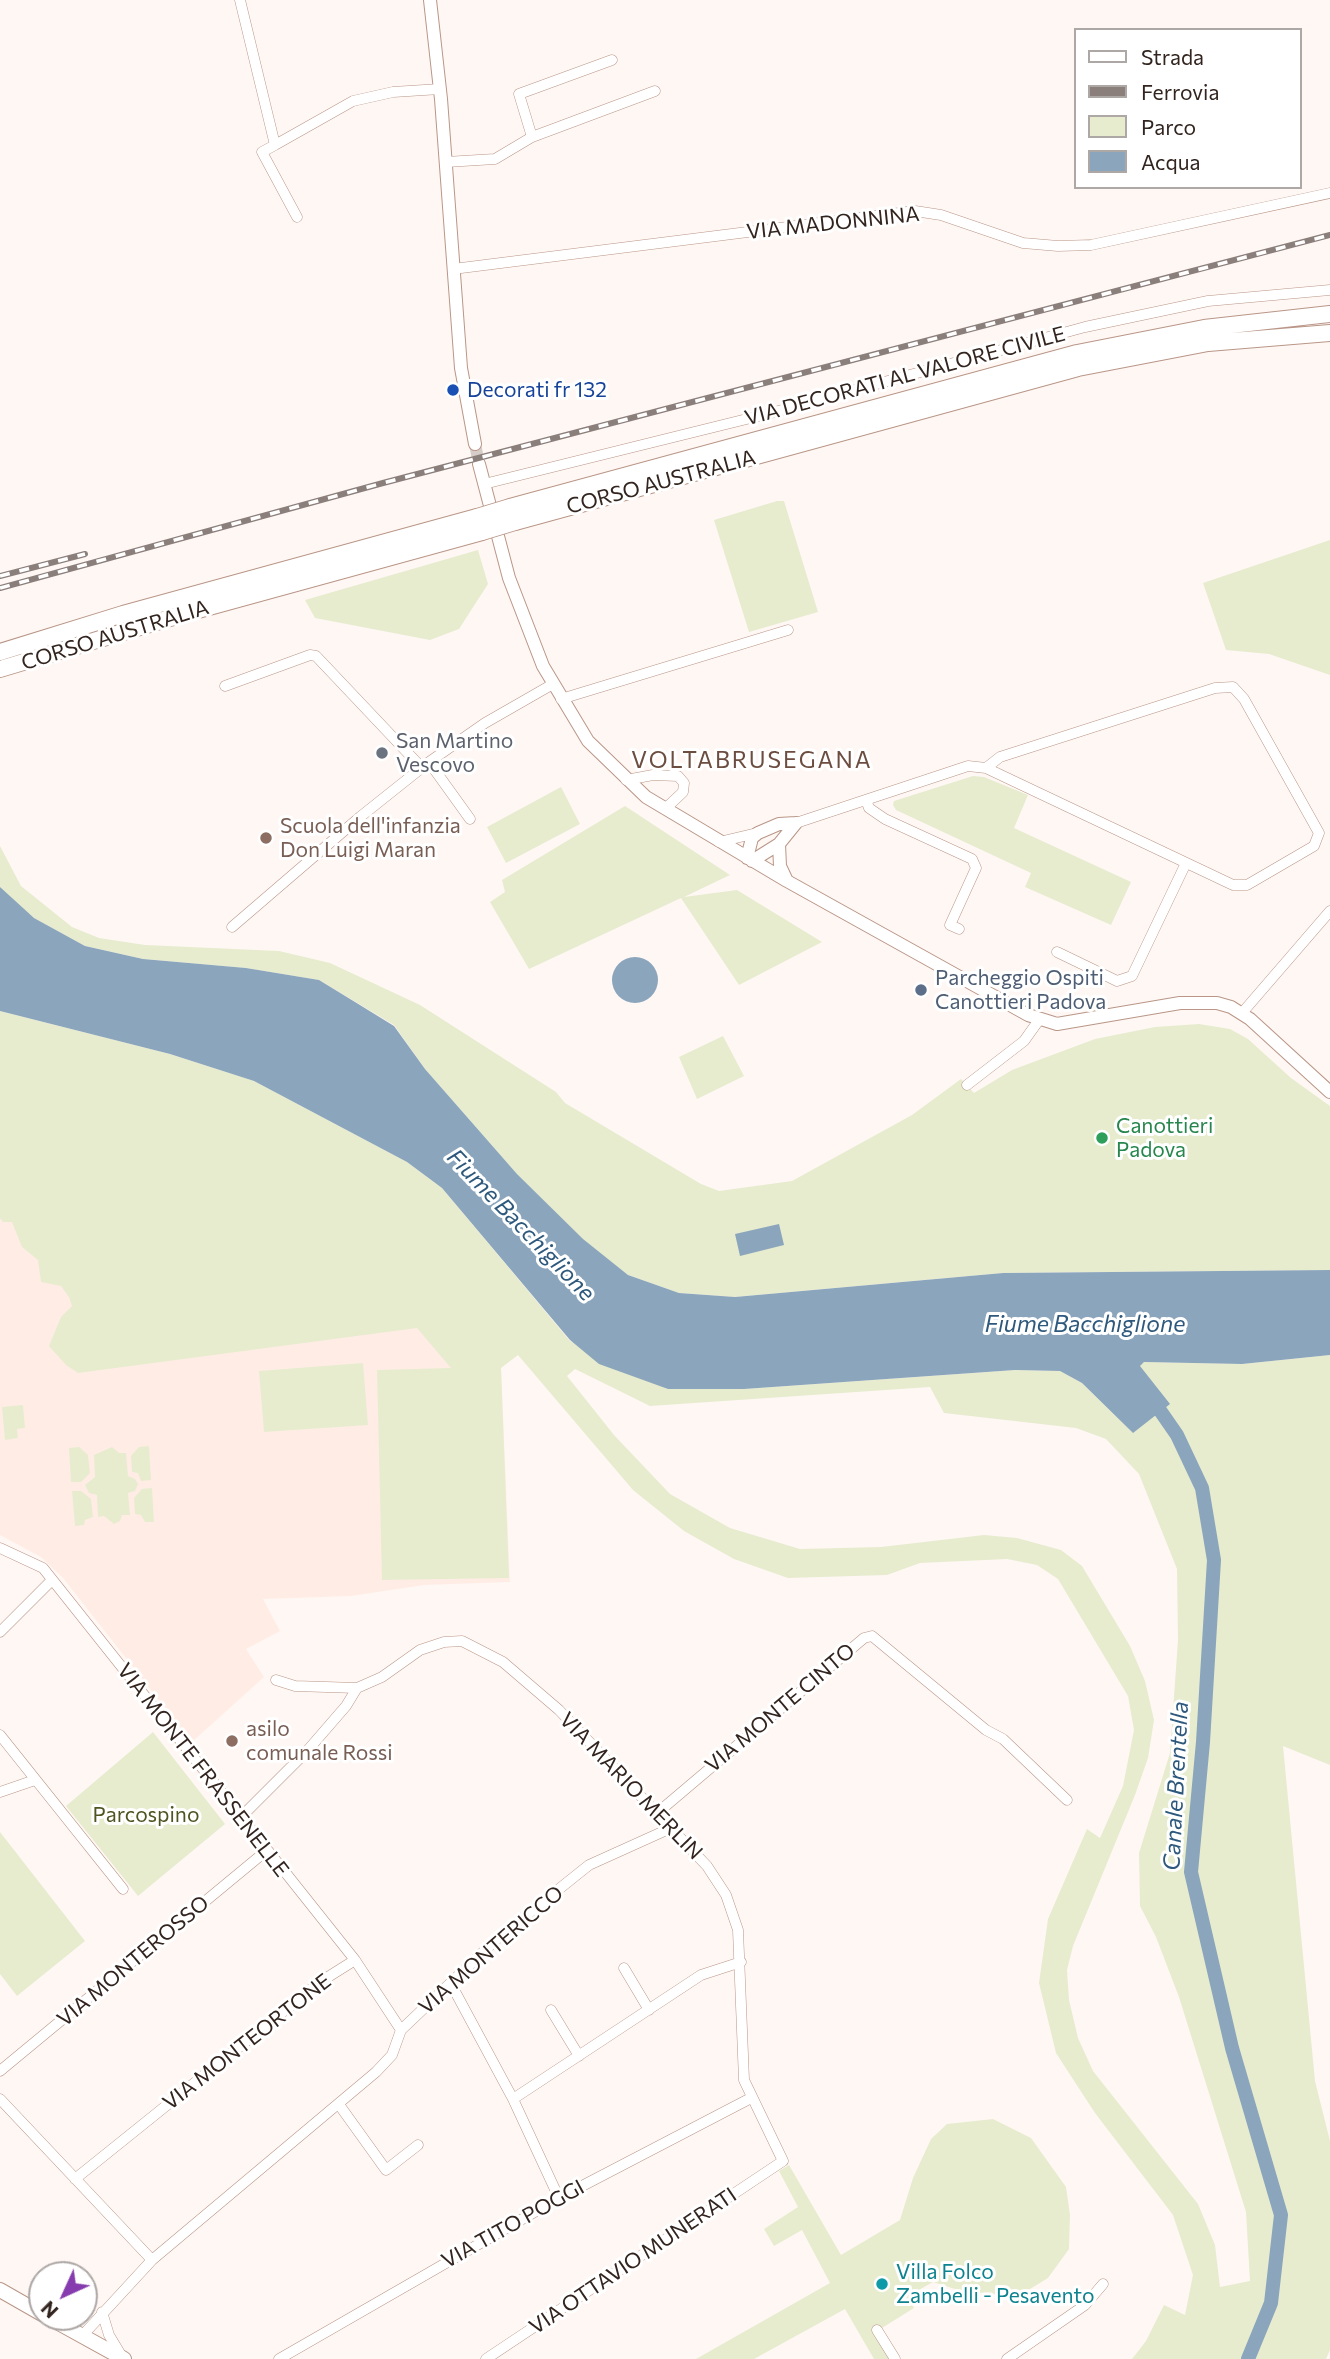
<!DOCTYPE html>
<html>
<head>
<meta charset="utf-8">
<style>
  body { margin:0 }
  #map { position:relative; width:1330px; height:2359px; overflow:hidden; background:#fff7f4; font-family:Commissioner,sans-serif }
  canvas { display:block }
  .legend { position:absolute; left:1074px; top:28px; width:228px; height:161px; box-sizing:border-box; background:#fff; border:2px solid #ada7a5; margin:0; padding:9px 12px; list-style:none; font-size:21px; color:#32241e }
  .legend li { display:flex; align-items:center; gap:14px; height:35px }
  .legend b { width:35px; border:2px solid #ada7a5 }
  .north { position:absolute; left:28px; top:2261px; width:70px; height:70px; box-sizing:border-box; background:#fff; border:2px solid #ada7a5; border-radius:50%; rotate:225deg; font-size:19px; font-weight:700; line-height:28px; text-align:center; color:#32241e }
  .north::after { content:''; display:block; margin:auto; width:24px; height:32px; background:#863cae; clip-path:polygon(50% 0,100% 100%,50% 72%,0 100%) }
</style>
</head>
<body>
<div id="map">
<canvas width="1330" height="2359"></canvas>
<ul class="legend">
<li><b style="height:9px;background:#fff"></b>Strada</li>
<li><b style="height:9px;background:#8b7f7b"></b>Ferrovia</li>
<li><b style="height:19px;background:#e7eccf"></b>Parco</li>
<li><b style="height:19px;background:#8ba5bc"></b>Acqua</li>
</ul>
<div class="north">N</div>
</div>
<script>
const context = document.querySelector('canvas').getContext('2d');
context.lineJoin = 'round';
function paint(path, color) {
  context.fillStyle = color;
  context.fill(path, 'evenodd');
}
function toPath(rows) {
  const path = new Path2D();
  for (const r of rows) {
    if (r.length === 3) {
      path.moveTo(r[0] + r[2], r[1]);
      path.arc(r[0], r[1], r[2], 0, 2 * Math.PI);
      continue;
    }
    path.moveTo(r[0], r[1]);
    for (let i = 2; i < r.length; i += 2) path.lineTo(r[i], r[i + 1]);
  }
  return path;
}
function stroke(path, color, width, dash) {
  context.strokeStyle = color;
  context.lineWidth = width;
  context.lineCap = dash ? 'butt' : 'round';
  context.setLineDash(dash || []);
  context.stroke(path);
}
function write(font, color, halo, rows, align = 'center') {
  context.font = font + ' Commissioner,sans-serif';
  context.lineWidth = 6;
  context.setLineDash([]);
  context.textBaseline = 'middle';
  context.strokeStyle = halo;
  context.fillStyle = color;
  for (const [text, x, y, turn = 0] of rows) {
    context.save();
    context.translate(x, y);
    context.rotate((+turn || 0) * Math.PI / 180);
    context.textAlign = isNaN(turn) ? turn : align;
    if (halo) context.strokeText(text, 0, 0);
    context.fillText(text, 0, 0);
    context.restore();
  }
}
paint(toPath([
  [0,1171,344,1221,518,1354,501,1368,510,1582,424,1585,351,1596,263,1599,280,1631,246,1649,264,1677,192,1742,63,1578,41,1557,0,1535]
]), '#ffede5');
paint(toPath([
  [777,501,784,501,818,612,749,632,714,520],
  [1330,540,1330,675,1269,654,1226,650,1203,583],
  [478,550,488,584,459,629,430,640,315,618,305,600],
  [973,776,984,777,1028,795,1014,828,1131,882,1111,925,1025,887,1031,873,896,810,893,805,894,801],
  [561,787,580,824,506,863,487,827],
  [625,806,730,875,684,897,737,890,822,942,739,985,681,898,529,969,490,902,505,892,502,880],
  [0,846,21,886,72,927,99,938,145,945,279,951,330,963,420,1005,556,1092,565,1103,701,1184,719,1191,792,1181,912,1115,961,1079,974,1093,1012,1070,1095,1039,1155,1027,1199,1024,1230,1029,1248,1039,1291,1078,1330,1106,1330,1270,1003,1273,735,1297,679,1293,628,1275,583,1240,517,1174,425,1069,394,1025,319,980,246,968,143,959,85,946,34,918,4,893,0,887],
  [0,1011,170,1054,254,1081,407,1162,442,1188,570,1341,668,1389,744,1389,1015,1370,1060,1371,1082,1383,1133,1433,1140,1365,1144,1362,1242,1364,1330,1355,1330,1765,1283,1746,1315,2081,1330,2141,1330,2350,1326,2359,1132,2359,1146,2341,1164,2305,1185,2315,1193,2275,1173,2215,1095,2113,1056,2053,1039,1983,1048,1919,1087,1829,1100,1838,1123,1786,1134,1730,1128,1696,1058,1579,1037,1565,1007,1559,920,1563,887,1575,788,1578,734,1559,684,1531,633,1490,518,1355,501,1368,509,1578,382,1580,377,1370,451,1368,417,1328,78,1373,66,1365,49,1346,61,1317,72,1306,69,1297,61,1286,41,1282,38,1260,22,1247,12,1222,3,1222,0,1218],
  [575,1369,650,1406,930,1387,944,1413,1076,1428,1106,1439,1139,1474,1177,1569,1178,1640,1170,1753,1139,1853,1140,1906,1156,1937,1179,1997,1246,2212,1250,2281,1220,2287,1215,2245,1198,2204,1093,2071,1078,2038,1069,2000,1067,1970,1073,1946,1135,1795,1148,1758,1154,1720,1145,1681,1130,1646,1082,1566,1061,1550,1017,1538,984,1535,881,1547,800,1549,730,1528,670,1494,614,1435,567,1376],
  [723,1036,744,1076,697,1099,679,1057],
  [363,1363,368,1425,264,1432,259,1371],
  [23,1405,25,1428,17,1429,18,1438,5,1440,2,1407],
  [149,1446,151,1480,141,1481,138,1473,132,1472,131,1456,139,1447],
  [79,1447,88,1455,90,1473,81,1482,71,1482,69,1448],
  [112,1447,119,1453,126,1453,128,1476,135,1479,138,1484,135,1491,128,1493,130,1515,122,1515,120,1521,114,1524,104,1516,98,1517,97,1495,89,1493,85,1485,95,1477,94,1455],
  [152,1488,154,1522,145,1522,141,1515,135,1514,134,1498,142,1489],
  [72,1491,81,1491,91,1499,93,1517,85,1520,84,1525,75,1526],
  [153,1732,225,1824,138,1896,66,1806],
  [0,1832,85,1941,17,1996,0,1974],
  [993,2119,1031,2138,1066,2187,1070,2215,1069,2249,1048,2278,1030,2289,995,2294,961,2291,933,2282,908,2296,914,2308,874,2333,890,2359,874,2359,845,2309,754,2359,696,2359,830,2283,802,2230,774,2246,764,2229,798,2207,779,2171,789,2165,841,2255,900,2220,913,2178,931,2139,947,2124]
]), '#e7eccf');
paint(toPath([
  [0,887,34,918,85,946,143,959,246,968,319,980,355,1002,394,1026,425,1069,517,1174,583,1239,628,1275,679,1293,735,1297,1003,1273,1330,1270,1330,1355,1242,1364,1144,1362,1140,1366,1170,1404,1133,1433,1082,1383,1060,1371,1015,1370,744,1389,668,1389,599,1364,570,1340,442,1188,407,1162,254,1081,170,1054,0,1011],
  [635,980,23],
  [779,1224,784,1245,740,1256,735,1234]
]), '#8ba5bc');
stroke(toPath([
  [1150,1396,1177,1435,1202,1488,1214,1560,1203,1742,1191,1872,1232,2048,1281,2215,1271,2303,1248,2359]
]), '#8ba5bc', 14);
stroke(toPath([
  [475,444,479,464]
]), '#d6cdc9', 12, [12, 6]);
const minor = toPath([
  [240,0,275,145,353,101,393,92,440,89],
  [532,137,519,94,612,60],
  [275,145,262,152,297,217],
  [446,162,495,159,532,137,655,91],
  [453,269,915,211,941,215,1023,243,1058,246,1091,245,1330,193],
  [484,484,771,413,1085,327,1208,301,1330,290],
  [225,686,310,655,316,656,422,768],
  [561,699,788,630],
  [429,762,470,819],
  [626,780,653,775,678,776,684,783,683,792,665,809],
  [866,800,869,808,885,819,972,859,976,868,950,925,959,929],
  [796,823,968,766,986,768,1000,757,1215,688,1233,687,1244,699,1319,833,1314,846,1247,885,1233,885,986,768],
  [719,842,757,833],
  [232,927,360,817,429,762,485,723,553,684],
  [1057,952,1117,981,1132,976,1186,863],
  [1242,1013,1330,911],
  [967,1085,1024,1041,1039,1020],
  [0,1548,43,1568,355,1960,401,2030],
  [0,1632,52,1580],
  [276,1680,295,1686,357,1688,382,1677,420,1650,444,1642,462,1641,503,1662,559,1710,707,1866,726,1895,738,1930,744,2080,783,2161,486,2359],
  [0,1735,123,1889],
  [0,1792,35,1780],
  [656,1814,864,1638,872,1636,986,1730,1003,1739,1067,1800],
  [241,1817,307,1751,346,1706,357,1688],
  [624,1968,649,2010],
  [451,1984,513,2099,559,2198],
  [551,2010,579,2056],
  [0,2071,266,1851],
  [0,2099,152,2260],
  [513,2099,701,1975,741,1962],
  [340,2106,386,2170,418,2145],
  [75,2179,320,1982,355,1960],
  [102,2312,109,2335,121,2355],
  [877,2330,895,2359],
  [82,2336,152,2260,376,2072,392,2055,401,2030,499,1937,589,1865,671,1828],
  [279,2359,559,2198,751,2098],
  [1007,2359,1085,2305,1103,2284]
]);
const tertiary = toPath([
  [430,0,441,99,461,368,475,444],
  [479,464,509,578,543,666,588,741,646,797,787,881,1028,1015,1057,1024,1180,1003,1217,1003,1231,1007,1250,1019,1330,1092],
  [779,844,780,866,787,881],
  [747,858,752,838,758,833,779,824,796,823],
  [752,861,779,844,796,823]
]);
const secondary = toPath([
  [0,2290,42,2314],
  [48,2317,124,2359]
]);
const trunk = toPath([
  [510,507,1077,353,1204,328,1330,314],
  [515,522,1078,368,1208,343,1330,333],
  [0,652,123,614,477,517],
  [0,669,187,613,482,532]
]);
stroke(minor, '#b99687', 11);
stroke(tertiary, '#b99687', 14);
stroke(secondary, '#b99687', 16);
stroke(trunk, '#b99687', 18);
stroke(minor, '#fff', 10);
stroke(tertiary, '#fff', 12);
stroke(secondary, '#fff', 14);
stroke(trunk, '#fff', 16);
const rail = toPath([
  [0,576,85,554],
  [0,588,383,483,1330,235]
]);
stroke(rail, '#8b7f7b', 6);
stroke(rail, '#fff', 3.5, [10]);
const trunkBridge = toPath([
  [477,517,510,507],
  [482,532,515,522]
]);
stroke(trunkBridge, '#b99687', 18, []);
stroke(trunkBridge, '#fff', 16);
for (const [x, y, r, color] of [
  [453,390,7,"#1a4fb4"],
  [382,753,7,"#6b7280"],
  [266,838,7,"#8d6e63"],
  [921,990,7,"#5c6f8a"],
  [1102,1138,7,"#2e9e5b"],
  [232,1741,7,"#8d6e63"],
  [882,2284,7,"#0f9aa8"]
]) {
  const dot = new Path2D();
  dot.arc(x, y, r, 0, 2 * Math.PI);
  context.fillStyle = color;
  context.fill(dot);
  stroke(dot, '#fff', 2.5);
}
write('21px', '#32241e', '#fff', [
  ["VIA MADONNINA",833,223,-6],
  ["VIA DECORATI AL VALORE CIVILE",905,376,-15],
  ["CORSO AUSTRALIA",661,482,-15],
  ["CORSO AUSTRALIA",115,635,-17],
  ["VIA MONTE CINTO",780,1708,-40],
  ["VIA MONTE FRASSENELLE",203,1770,52],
  ["VIA MARIO MERLIN",631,1786,46],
  ["VIA MONTERICCO",491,1950,-41],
  ["VIA MONTEROSSO",133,1961,-40],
  ["VIA MONTEORTONE",247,2042,-38],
  ["VIA TITO POGGI",513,2224,-29],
  ["VIA OTTAVIO MUNERATI",633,2261,-34]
]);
write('21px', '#164399', '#fff', [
  ["Decorati fr 132",467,390]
], 'left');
write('21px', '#5b616d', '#fff', [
  ["San Martino",396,741],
  ["Vescovo",396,765]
], 'left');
write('21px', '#785e54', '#fff', [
  ["Scuola dell'infanzia",280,826],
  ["Don Luigi Maran",280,850],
  ["asilo",246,1729],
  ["comunale Rossi",246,1753]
], 'left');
write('21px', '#4e5e75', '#fff', [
  ["Parcheggio Ospiti",935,978],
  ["Canottieri Padova",935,1002]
], 'left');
write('21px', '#27864d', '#fff', [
  ["Canottieri",1116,1126],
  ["Padova",1116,1150]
], 'left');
write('21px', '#505420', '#fff', [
  ["Parcospino",146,1815]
]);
write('21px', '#0d838f', '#fff', [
  ["Villa Folco",896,2272],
  ["Zambelli - Pesavento",896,2296]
], 'left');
context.letterSpacing = '2px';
write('23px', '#6c4d40', '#fff', [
  ["VOLTABRUSEGANA",752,760]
]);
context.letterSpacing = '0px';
write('italic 23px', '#2e597c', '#fff', [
  ["Fiume Bacchiglione",521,1225,46],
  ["Fiume Bacchiglione",1085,1324],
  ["Canale Brentella",1176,1786,-87]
]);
</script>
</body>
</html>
